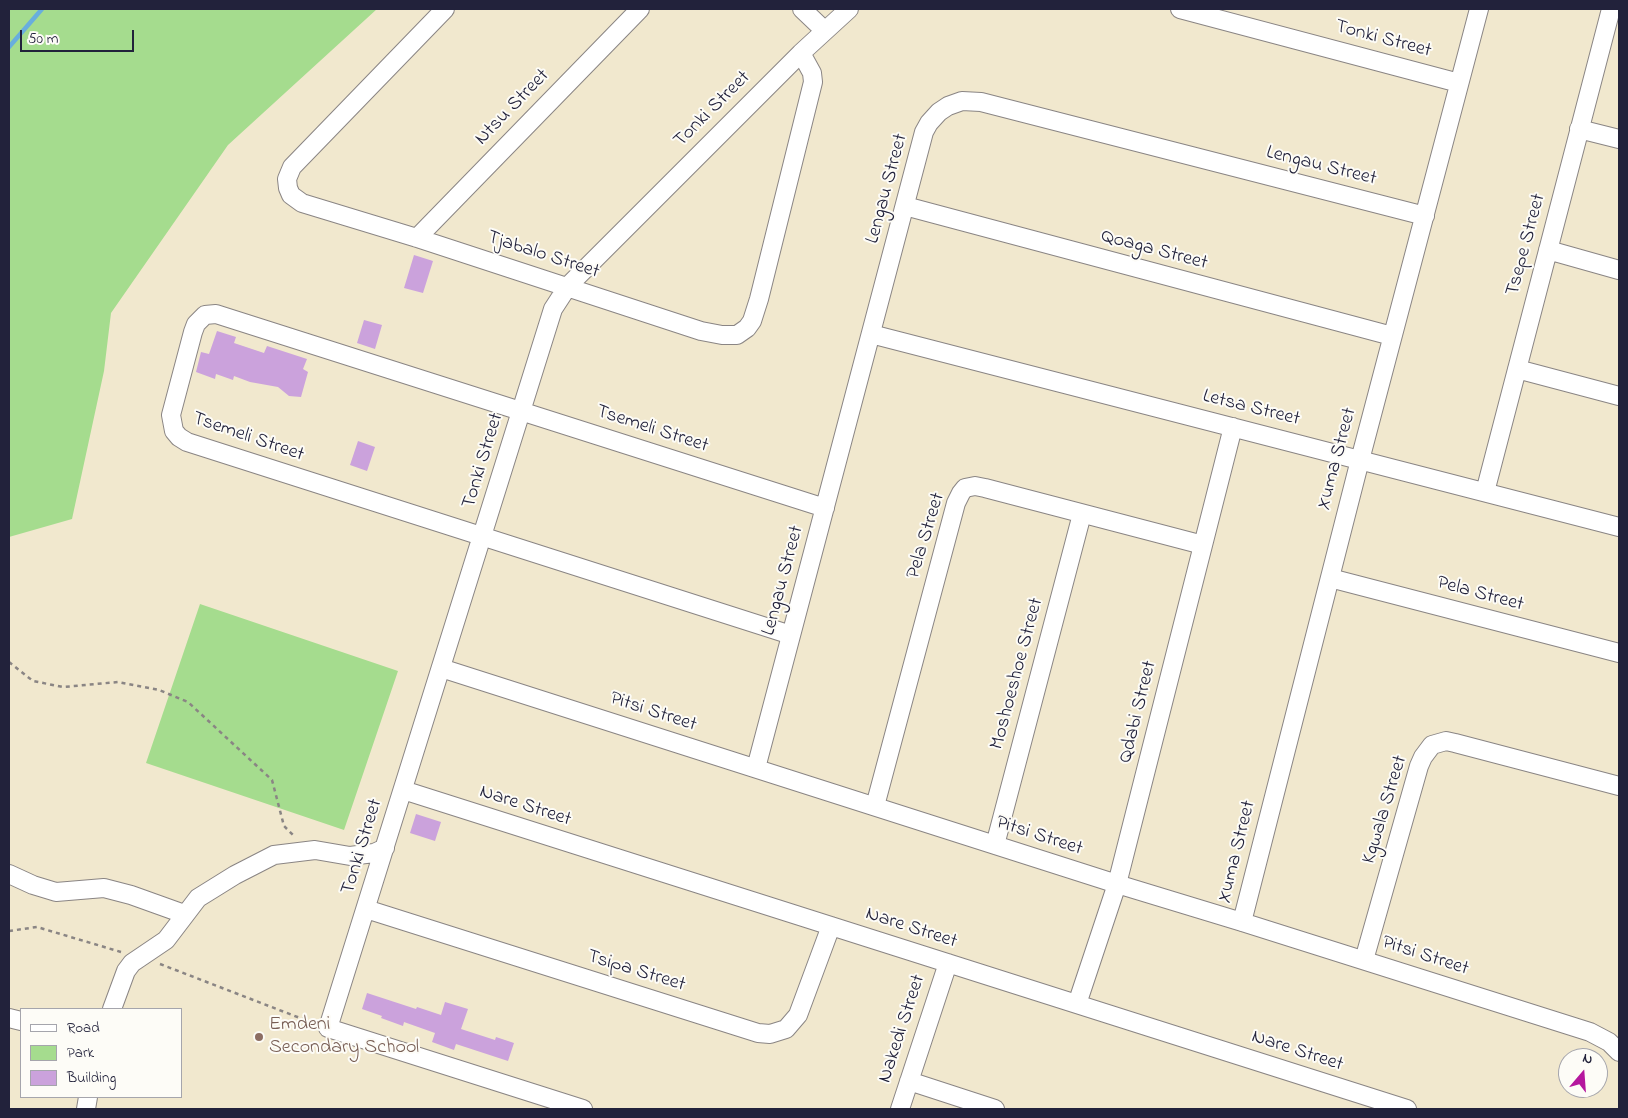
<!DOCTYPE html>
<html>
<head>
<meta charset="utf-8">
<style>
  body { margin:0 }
  #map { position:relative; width:1628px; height:1118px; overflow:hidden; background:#f1e8ce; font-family:"Indie Flower",sans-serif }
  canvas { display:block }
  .frame { position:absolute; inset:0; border:10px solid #22223b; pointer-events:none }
  .legend { position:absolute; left:20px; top:1008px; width:162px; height:90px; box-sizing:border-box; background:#fdfcf7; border:1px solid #a5a5ac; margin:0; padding:6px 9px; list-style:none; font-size:15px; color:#22223b }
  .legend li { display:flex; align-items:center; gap:10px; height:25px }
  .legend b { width:25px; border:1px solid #a5a5ac }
  .north { position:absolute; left:1558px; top:1048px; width:50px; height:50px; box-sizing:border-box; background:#fdfcf7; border:1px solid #a5a5ac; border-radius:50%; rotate:18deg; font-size:14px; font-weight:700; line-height:20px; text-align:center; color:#22223b }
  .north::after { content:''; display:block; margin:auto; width:18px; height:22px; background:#b5179e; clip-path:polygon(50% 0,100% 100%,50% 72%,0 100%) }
  .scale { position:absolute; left:20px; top:30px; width:114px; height:22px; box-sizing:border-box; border:2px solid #22223b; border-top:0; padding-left:6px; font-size:15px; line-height:18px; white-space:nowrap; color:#22223b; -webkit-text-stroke:4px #fdfcf7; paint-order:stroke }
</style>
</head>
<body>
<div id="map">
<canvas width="1628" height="1118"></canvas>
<div class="frame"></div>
<ul class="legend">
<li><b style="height:6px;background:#fff"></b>Road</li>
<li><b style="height:14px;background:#a5dc8e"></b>Park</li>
<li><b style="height:14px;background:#cba2dc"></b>Building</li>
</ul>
<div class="north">N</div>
<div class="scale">50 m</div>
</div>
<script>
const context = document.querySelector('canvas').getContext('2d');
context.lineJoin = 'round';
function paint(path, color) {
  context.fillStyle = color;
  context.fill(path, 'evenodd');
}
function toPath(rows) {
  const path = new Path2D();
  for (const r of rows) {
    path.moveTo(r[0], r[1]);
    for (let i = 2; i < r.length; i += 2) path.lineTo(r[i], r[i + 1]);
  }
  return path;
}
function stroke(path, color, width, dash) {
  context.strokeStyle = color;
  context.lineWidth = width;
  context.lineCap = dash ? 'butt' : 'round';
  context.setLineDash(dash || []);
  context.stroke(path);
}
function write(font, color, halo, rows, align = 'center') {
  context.font = font + ' "Indie Flower",sans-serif';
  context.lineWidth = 4;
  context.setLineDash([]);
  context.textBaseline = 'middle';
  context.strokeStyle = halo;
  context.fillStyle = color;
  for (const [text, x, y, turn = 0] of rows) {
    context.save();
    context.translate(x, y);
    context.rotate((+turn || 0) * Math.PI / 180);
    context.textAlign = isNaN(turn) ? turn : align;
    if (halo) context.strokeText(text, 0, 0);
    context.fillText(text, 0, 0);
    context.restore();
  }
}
paint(toPath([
  [9,9,377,9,228,145,111,313,104,371,72,519,9,537],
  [200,604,398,671,344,830,146,763]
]), '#a5dc8e');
stroke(toPath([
  [9,47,42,9]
]), '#68aede', 4.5);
paint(toPath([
  [414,255,433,261,423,293,404,288],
  [364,320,382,325,375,349,357,343],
  [217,331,236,337,234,343,264,353,267,346,307,359,303,369,308,372,301,397,289,396,278,387,250,382,234,376,233,380,216,374,215,379,196,372,201,352,209,354],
  [358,441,375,447,367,471,350,465],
  [416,814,441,822,435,841,410,833],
  [367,993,416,1009,417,1007,441,1015,445,1002,468,1009,461,1029,495,1040,496,1037,514,1043,508,1061,456,1044,454,1050,432,1042,435,1033,404,1022,403,1026,381,1018,382,1016,362,1009]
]), '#cba2dc');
const minor = toPath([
  [445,9,292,167,287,179,288,188,291,195,302,203,417,238,701,331,722,335,737,335,747,328,752,321,759,299,813,82,812,73,801,53],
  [802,9,824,30],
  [1180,9,1459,83],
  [1579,129,1619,139],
  [905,206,1392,336],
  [417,238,640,9],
  [1548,250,1619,270],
  [871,334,1619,527],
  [1517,369,1619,396],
  [1485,492,1611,9],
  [1330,578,1619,653],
  [791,635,187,442,179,437,174,431,171,415,193,332,196,324,205,315,216,314,825,508],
  [441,668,1117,884,1242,922,1590,1032,1609,1042,1619,1052],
  [756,768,924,132,929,123,939,112,948,106,962,101,981,102,1425,216],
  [403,790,1407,1109],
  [875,806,956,503,961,493,965,488,975,486,985,488,1203,545],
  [995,845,1082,514],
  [9,874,33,885,56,892,104,888,131,895,184,914],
  [366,909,758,1033,770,1034,786,1029,798,1015,831,926],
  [1242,922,1360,460,1479,9],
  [1364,960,1419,766,1423,757,1432,745,1446,741,1455,743,1619,786],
  [1077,1004,1117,884,1233,427],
  [112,1009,126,971,132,963,166,940,198,898,235,875,274,855,315,850,350,856,374,853,385,848],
  [9,1018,21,1021],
  [909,1081,995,1109],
  [86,1109,88,1097],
  [583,1109,328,1028,553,309,568,286,801,53,849,9],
  [900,1109,948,963]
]);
stroke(minor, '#8a8584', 20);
stroke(toPath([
  [9,662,33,681,63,687,118,682,159,690,188,702,272,780,284,826,294,836],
  [9,931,37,927,121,952],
  [160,964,313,1023]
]), '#8a8584', 2.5, [4, 4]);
stroke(minor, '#fff', 18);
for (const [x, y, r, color] of [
  [259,1037,5,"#8d6e63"]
]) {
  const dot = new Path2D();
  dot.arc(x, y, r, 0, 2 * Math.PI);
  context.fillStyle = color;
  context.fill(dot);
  stroke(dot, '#fdfcf7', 2);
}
write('20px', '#22223b', '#fdfcf7', [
  ["Tonki Street",1383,40,15],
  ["Ntsu Street",513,108,-46],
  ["Tonki Street",713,110,-45],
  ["Lengau Street",1321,167,14],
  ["Lengau Street",888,189,-75],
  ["Tsepe Street",1527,245,-75],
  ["Qoaga Street",1154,251,15],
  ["Tjabalo Street",543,256,18],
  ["Letsa Street",1251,409,14],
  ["Tsemeli Street",652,430,18],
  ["Tsemeli Street",248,438,19],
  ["Xuma Street",1338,459,-75],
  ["Tonki Street",484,461,-73],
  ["Pela Street",927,536,-73],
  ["Lengau Street",784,581,-75],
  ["Pela Street",1480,595,15],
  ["Moshoeshoe Street",1018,674,-75],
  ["Qdabi Street",1139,712,-76],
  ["Pitsi Street",653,713,18],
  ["Nare Street",525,807,18],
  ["Kgwala Street",1386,810,-73],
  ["Pitsi Street",1039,837,18],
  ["Tonki Street",363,847,-73],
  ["Xuma Street",1238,852,-76],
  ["Nare Street",911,929,18],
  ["Pitsi Street",1425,957,18],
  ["Tsipa Street",636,972,17],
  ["Nakedi Street",903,1029,-72],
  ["Nare Street",1297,1052,18]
]);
write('20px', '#785e54', '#fdfcf7', [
  ["Emdeni",269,1026],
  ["Secondary School",269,1049]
], 'left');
</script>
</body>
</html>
